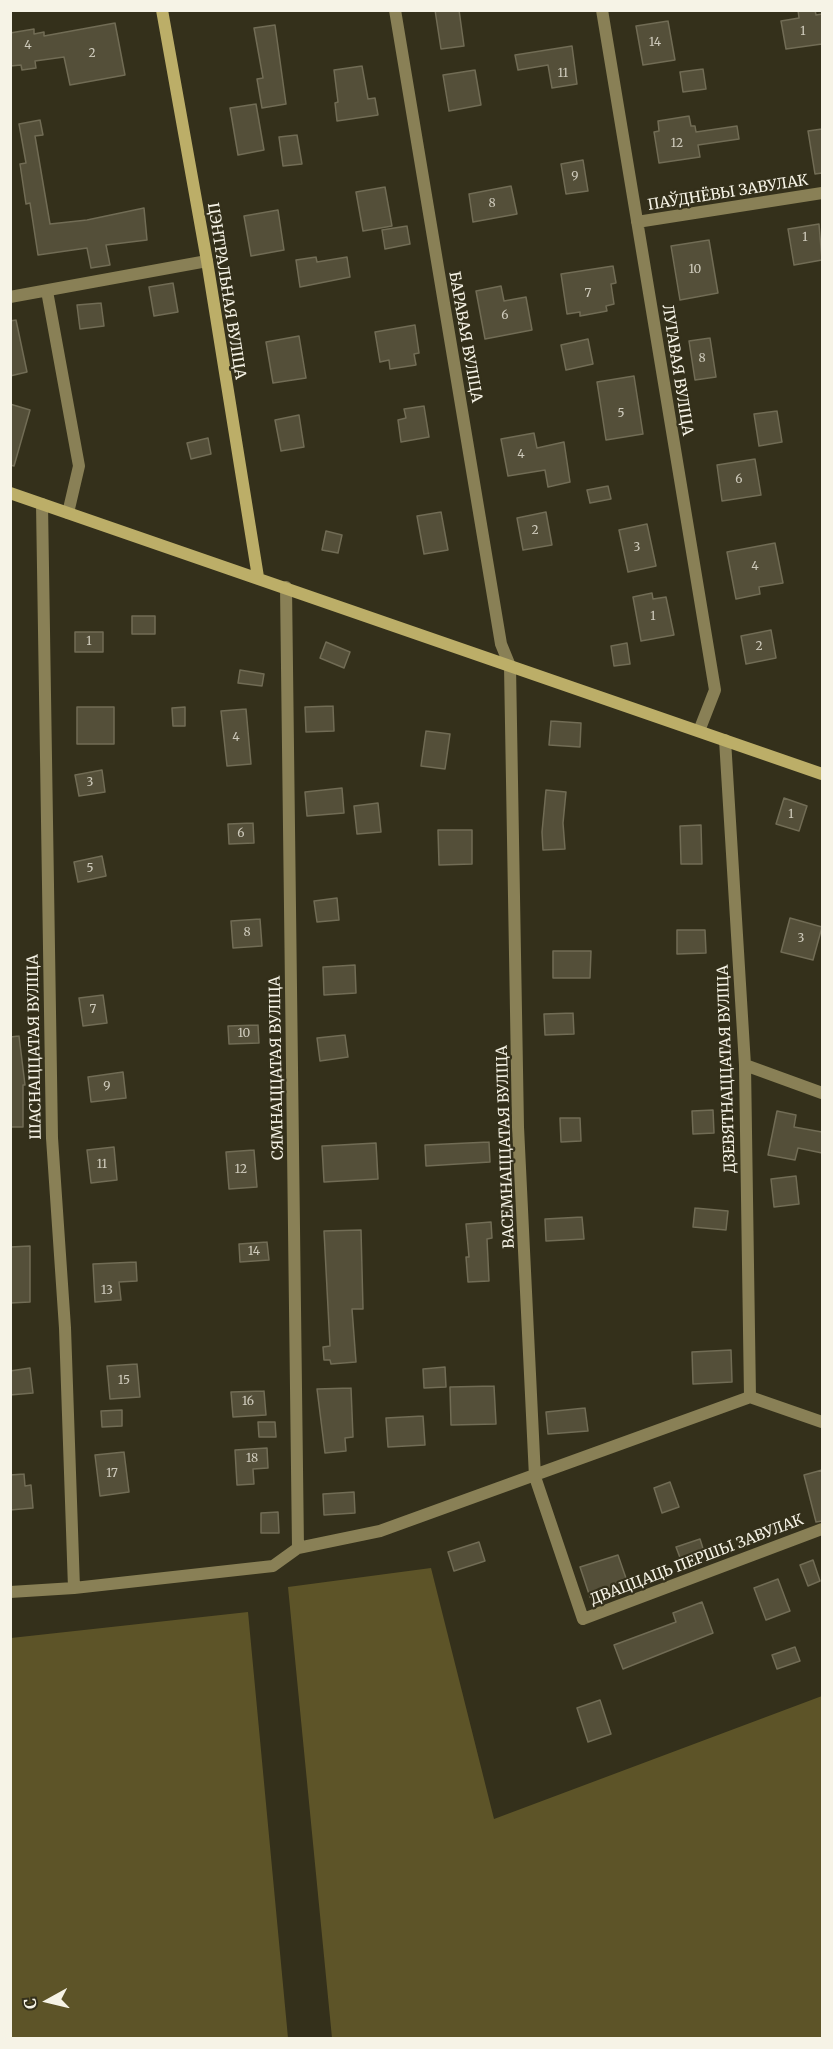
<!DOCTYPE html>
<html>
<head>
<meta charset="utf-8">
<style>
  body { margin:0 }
  #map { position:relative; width:833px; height:2049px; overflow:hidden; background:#34301b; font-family:Merriweather,serif }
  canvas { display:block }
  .frame { position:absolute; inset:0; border:12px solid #f6f3e6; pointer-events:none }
  .north { position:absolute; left:18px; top:1971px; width:60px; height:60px; -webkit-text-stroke:4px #34301b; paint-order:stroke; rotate:262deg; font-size:16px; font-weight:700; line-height:24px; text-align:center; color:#f6f3e6 }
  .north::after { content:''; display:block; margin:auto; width:21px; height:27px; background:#f6f3e6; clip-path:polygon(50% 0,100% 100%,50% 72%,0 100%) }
</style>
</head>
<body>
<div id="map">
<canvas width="833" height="2049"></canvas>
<div class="frame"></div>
<div class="north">С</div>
</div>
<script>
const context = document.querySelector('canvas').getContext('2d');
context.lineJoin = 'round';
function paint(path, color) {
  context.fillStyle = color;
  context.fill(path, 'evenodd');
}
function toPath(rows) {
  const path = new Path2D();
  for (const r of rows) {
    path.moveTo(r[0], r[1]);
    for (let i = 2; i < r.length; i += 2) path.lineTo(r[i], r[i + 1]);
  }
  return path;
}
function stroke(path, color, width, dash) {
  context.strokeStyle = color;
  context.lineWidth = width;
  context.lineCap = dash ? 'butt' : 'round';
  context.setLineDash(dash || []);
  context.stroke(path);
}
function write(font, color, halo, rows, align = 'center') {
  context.font = font + ' Merriweather,serif';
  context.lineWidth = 4.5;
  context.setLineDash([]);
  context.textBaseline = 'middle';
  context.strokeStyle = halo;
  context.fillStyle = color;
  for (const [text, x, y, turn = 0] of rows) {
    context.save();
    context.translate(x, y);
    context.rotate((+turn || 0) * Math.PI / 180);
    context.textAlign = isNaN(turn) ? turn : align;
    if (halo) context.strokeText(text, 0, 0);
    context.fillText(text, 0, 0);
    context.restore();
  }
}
paint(toPath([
  [431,1568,494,1819,822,1696,822,2038,332,2038,288,1587],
  [248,1612,288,2038,11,2038,11,1638]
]), '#5d5428');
const building = toPath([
  [435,10,459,10,464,46,441,49,435,10],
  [798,10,815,10,816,15,822,14,822,44,786,49,781,21,799,18,798,10],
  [668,21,675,60,643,65,636,26,668,21],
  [115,23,125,75,70,85,64,57,35,61,36,68,22,70,21,65,10,66,10,33,34,29,34,34,44,32,44,36,115,23],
  [275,25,286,104,262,108,257,79,263,78,254,28,275,25],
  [572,46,577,84,552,88,548,65,518,70,515,55,572,46],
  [362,66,368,99,375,98,378,115,337,121,335,103,338,102,334,70,362,66],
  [703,69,706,89,683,92,680,72,703,69],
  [475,70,481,105,449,111,443,75,475,70],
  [256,104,264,150,238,155,230,108,256,104],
  [689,116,691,126,695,126,696,132,737,126,739,139,698,145,700,157,659,163,654,132,659,131,658,121,689,116],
  [40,120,43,135,35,136,50,224,87,220,144,208,147,240,106,245,110,265,91,268,87,248,38,255,30,203,26,204,20,164,26,163,19,124,40,120],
  [822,129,822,173,815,174,808,131,822,129],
  [297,135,302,164,283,166,279,137,297,135],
  [583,160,588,191,566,194,561,164,583,160],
  [511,186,517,214,473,222,469,194,511,186],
  [385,187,392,226,363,231,356,192,385,187],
  [278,210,284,250,251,256,244,216,278,210],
  [819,224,822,260,794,265,788,229,819,224],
  [407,226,410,244,385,249,382,230,407,226],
  [709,240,718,293,680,300,671,246,709,240],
  [316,257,317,262,347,257,350,277,300,287,296,260,316,257],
  [613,266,616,283,611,284,614,304,606,306,607,311,580,316,580,312,567,314,561,274,613,266],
  [173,283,178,312,154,316,149,287,173,283],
  [501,286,504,301,526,297,532,330,485,339,476,291,501,286],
  [101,303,104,326,80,329,77,305,101,303],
  [16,320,27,372,10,376,10,321,16,320],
  [415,325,419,353,414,354,416,365,390,369,389,360,380,362,375,332,415,325],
  [299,336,306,378,273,383,266,342,299,336],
  [710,338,716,377,695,380,689,341,710,338],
  [588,339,593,364,566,370,561,345,588,339],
  [634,376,643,434,606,440,597,382,634,376],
  [10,404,30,410,14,466,10,465,10,404],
  [424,406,429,437,401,442,398,420,406,418,404,409,424,406],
  [777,411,782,442,759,446,754,414,777,411],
  [299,415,304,447,281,451,275,420,299,415],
  [534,433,537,448,564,442,570,482,548,487,545,470,508,476,501,439,534,433],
  [208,438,211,454,191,459,187,443,208,438],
  [755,459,761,495,722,501,717,465,755,459],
  [608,486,611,499,590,503,587,490,608,486],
  [441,512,448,550,424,554,417,516,441,512],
  [546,512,552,545,523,550,517,518,546,512],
  [647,524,656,566,628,572,619,530,647,524],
  [326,531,342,535,338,553,322,550,326,531],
  [775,543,783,583,759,587,760,594,736,599,727,552,775,543],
  [652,593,653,599,666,597,674,635,641,641,633,597,652,593],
  [132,616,155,616,155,634,132,634,132,616],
  [771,630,776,658,746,664,741,636,771,630],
  [75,632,103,632,103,652,75,652,75,632],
  [326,642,350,652,344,668,320,658,326,642],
  [627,643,630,664,614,666,611,646,627,643],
  [240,670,264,674,262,686,238,683,240,670],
  [333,706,334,731,306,732,305,707,333,706],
  [77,707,114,707,114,744,77,744,77,707],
  [185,707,185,726,173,726,172,708,185,707],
  [246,709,251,764,227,766,221,711,246,709],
  [551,721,581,723,580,747,549,745,551,721],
  [426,731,450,734,445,769,421,766,426,731],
  [102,770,105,792,79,796,75,775,102,770],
  [342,788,344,813,307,816,305,792,342,788],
  [546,790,566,792,563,823,565,849,543,850,542,832,546,790],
  [784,798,807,806,799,831,776,824,784,798],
  [378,803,381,832,357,834,354,806,378,803],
  [253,823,254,843,229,844,228,824,253,823],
  [701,825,702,864,681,864,680,826,701,825],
  [438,830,472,830,472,864,439,865,438,830],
  [102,856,106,876,78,882,74,862,102,856],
  [337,898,339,920,317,922,314,901,337,898],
  [790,918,822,927,813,960,781,952,790,918],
  [260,919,262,946,233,948,231,921,260,919],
  [677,930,705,930,706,953,677,954,677,930],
  [553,951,591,951,590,978,553,978,553,951],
  [355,965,356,993,324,995,323,967,355,965],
  [103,995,107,1023,83,1026,79,998,103,995],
  [573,1013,574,1034,545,1035,544,1014,573,1013],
  [258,1025,259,1043,229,1044,228,1026,258,1025],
  [345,1035,348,1057,320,1061,317,1038,345,1035],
  [19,1036,25,1085,23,1085,23,1127,10,1127,10,1037,19,1036],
  [123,1072,126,1098,91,1102,88,1077,123,1072],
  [713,1110,714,1133,693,1134,692,1111,713,1110],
  [777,1111,796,1115,794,1127,822,1132,822,1153,798,1148,795,1160,768,1155,777,1111],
  [560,1118,580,1118,581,1141,561,1142,560,1118],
  [489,1142,490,1162,426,1166,425,1145,489,1142],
  [376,1143,378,1179,324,1182,322,1146,376,1143],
  [114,1147,117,1180,91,1183,87,1150,114,1147],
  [254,1150,257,1187,229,1189,226,1152,254,1150],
  [796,1176,799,1204,774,1207,771,1179,796,1176],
  [695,1208,728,1211,726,1230,693,1227,695,1208],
  [582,1217,584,1239,546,1241,545,1219,582,1217],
  [491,1222,492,1238,487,1239,489,1281,468,1282,466,1257,469,1257,466,1224,491,1222],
  [361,1230,363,1309,352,1309,356,1362,331,1364,330,1360,324,1360,323,1347,330,1346,324,1231,361,1230],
  [267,1242,269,1260,240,1262,239,1244,267,1242],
  [30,1246,30,1302,10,1303,10,1247,30,1246],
  [136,1262,137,1281,119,1282,121,1300,95,1302,93,1264,136,1262],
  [731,1350,732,1382,693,1384,692,1352,731,1350],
  [137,1364,140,1397,110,1399,107,1366,137,1364],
  [445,1367,446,1387,424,1388,423,1369,445,1367],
  [30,1368,33,1393,10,1395,10,1371,30,1368],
  [494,1386,496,1424,451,1425,450,1387,494,1386],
  [351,1388,353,1437,345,1438,346,1451,325,1453,317,1389,351,1388],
  [264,1391,266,1415,233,1417,231,1392,264,1391],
  [585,1408,588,1431,548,1434,546,1412,585,1408],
  [122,1410,122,1426,102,1427,101,1411,122,1410],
  [423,1416,425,1445,388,1447,386,1418,423,1416],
  [258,1422,275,1422,276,1437,259,1437,258,1422],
  [267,1448,268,1468,253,1469,254,1484,237,1485,235,1450,267,1448],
  [124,1452,129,1492,100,1496,95,1455,124,1452],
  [822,1470,822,1521,816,1522,804,1475,822,1470],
  [24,1474,25,1486,31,1485,33,1508,10,1510,10,1475,24,1474],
  [670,1482,679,1507,662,1513,654,1488,670,1482],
  [354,1492,355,1513,324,1515,323,1494,354,1492],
  [278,1512,279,1533,261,1533,261,1513,278,1512],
  [700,1539,705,1555,682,1563,676,1547,700,1539],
  [479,1542,485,1561,454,1571,448,1552,479,1542],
  [618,1555,628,1584,590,1597,580,1567,618,1555],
  [813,1560,820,1581,808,1586,800,1565,813,1560],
  [778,1579,790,1611,766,1620,754,1588,778,1579],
  [702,1602,713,1633,623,1669,614,1645,676,1622,673,1613,702,1602],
  [795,1647,800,1661,777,1669,772,1655,795,1647],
  [600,1700,611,1734,588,1742,577,1708,600,1700]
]);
paint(building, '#544f39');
stroke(building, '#716c55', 1.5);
stroke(toPath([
  [395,10,501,644,510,666,518,1127,535,1477,583,1619,822,1529],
  [602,10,715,690,699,731],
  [637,222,822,193],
  [47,291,79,466,68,513],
  [10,297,207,261],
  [42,504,52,1138,65,1328,74,1588],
  [286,587,298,1548],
  [725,740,745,1065,750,1397],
  [745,1065,822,1093],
  [750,1397,822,1422],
  [10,1592,74,1588,273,1566,298,1548,380,1531,750,1397]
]), '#898056', 12);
stroke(toPath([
  [162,10,207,261,258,577],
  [10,493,822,774]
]), '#bcae68', 12);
write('12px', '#cecabb', null, [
  ["1",803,32],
  ["14",655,43],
  ["4",28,46],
  ["2",92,54],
  ["11",563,74],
  ["12",677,144],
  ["9",575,177],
  ["8",492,204],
  ["1",805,238],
  ["10",695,270],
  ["7",588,294],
  ["6",505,316],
  ["8",702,359],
  ["5",621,414],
  ["4",521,455],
  ["6",739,480],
  ["2",535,531],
  ["3",637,548],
  ["4",755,567],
  ["1",653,617],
  ["1",89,642],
  ["2",759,647],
  ["4",236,738],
  ["3",90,783],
  ["1",791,815],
  ["6",241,834],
  ["5",90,869],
  ["8",247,933],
  ["3",801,939],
  ["7",93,1010],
  ["10",244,1034],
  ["9",107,1087],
  ["11",102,1165],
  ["12",241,1170],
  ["14",254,1252],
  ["13",107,1291],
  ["15",124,1381],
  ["16",248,1402],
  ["18",252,1459],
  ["17",112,1474]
]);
write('15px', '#f6f3e6', '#34301b', [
  ["ПАЎДНЁВЫ ЗАВУЛАК",728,193,-9],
  ["ЦЭНТРАЛЬНАЯ ВУЛІЦА",226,291,81],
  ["БАРАВАЯ ВУЛІЦА",465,337,80],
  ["ЛУГАВАЯ ВУЛІЦА",677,370,81],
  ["ШАСНАЦЦАТАЯ ВУЛІЦА",35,1047,-91],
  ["СЯМНАЦЦАТАЯ ВУЛІЦА",277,1068,-91],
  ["ДЗЕВЯТНАЦЦАТАЯ ВУЛІЦА",727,1069,-92],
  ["ВАСЕМНАЦЦАТАЯ ВУЛІЦА",506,1147,-92],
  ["ДВАЦЦАЦЬ ПЕРШЫ ЗАВУЛАК",697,1560,-21]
]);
</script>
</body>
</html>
